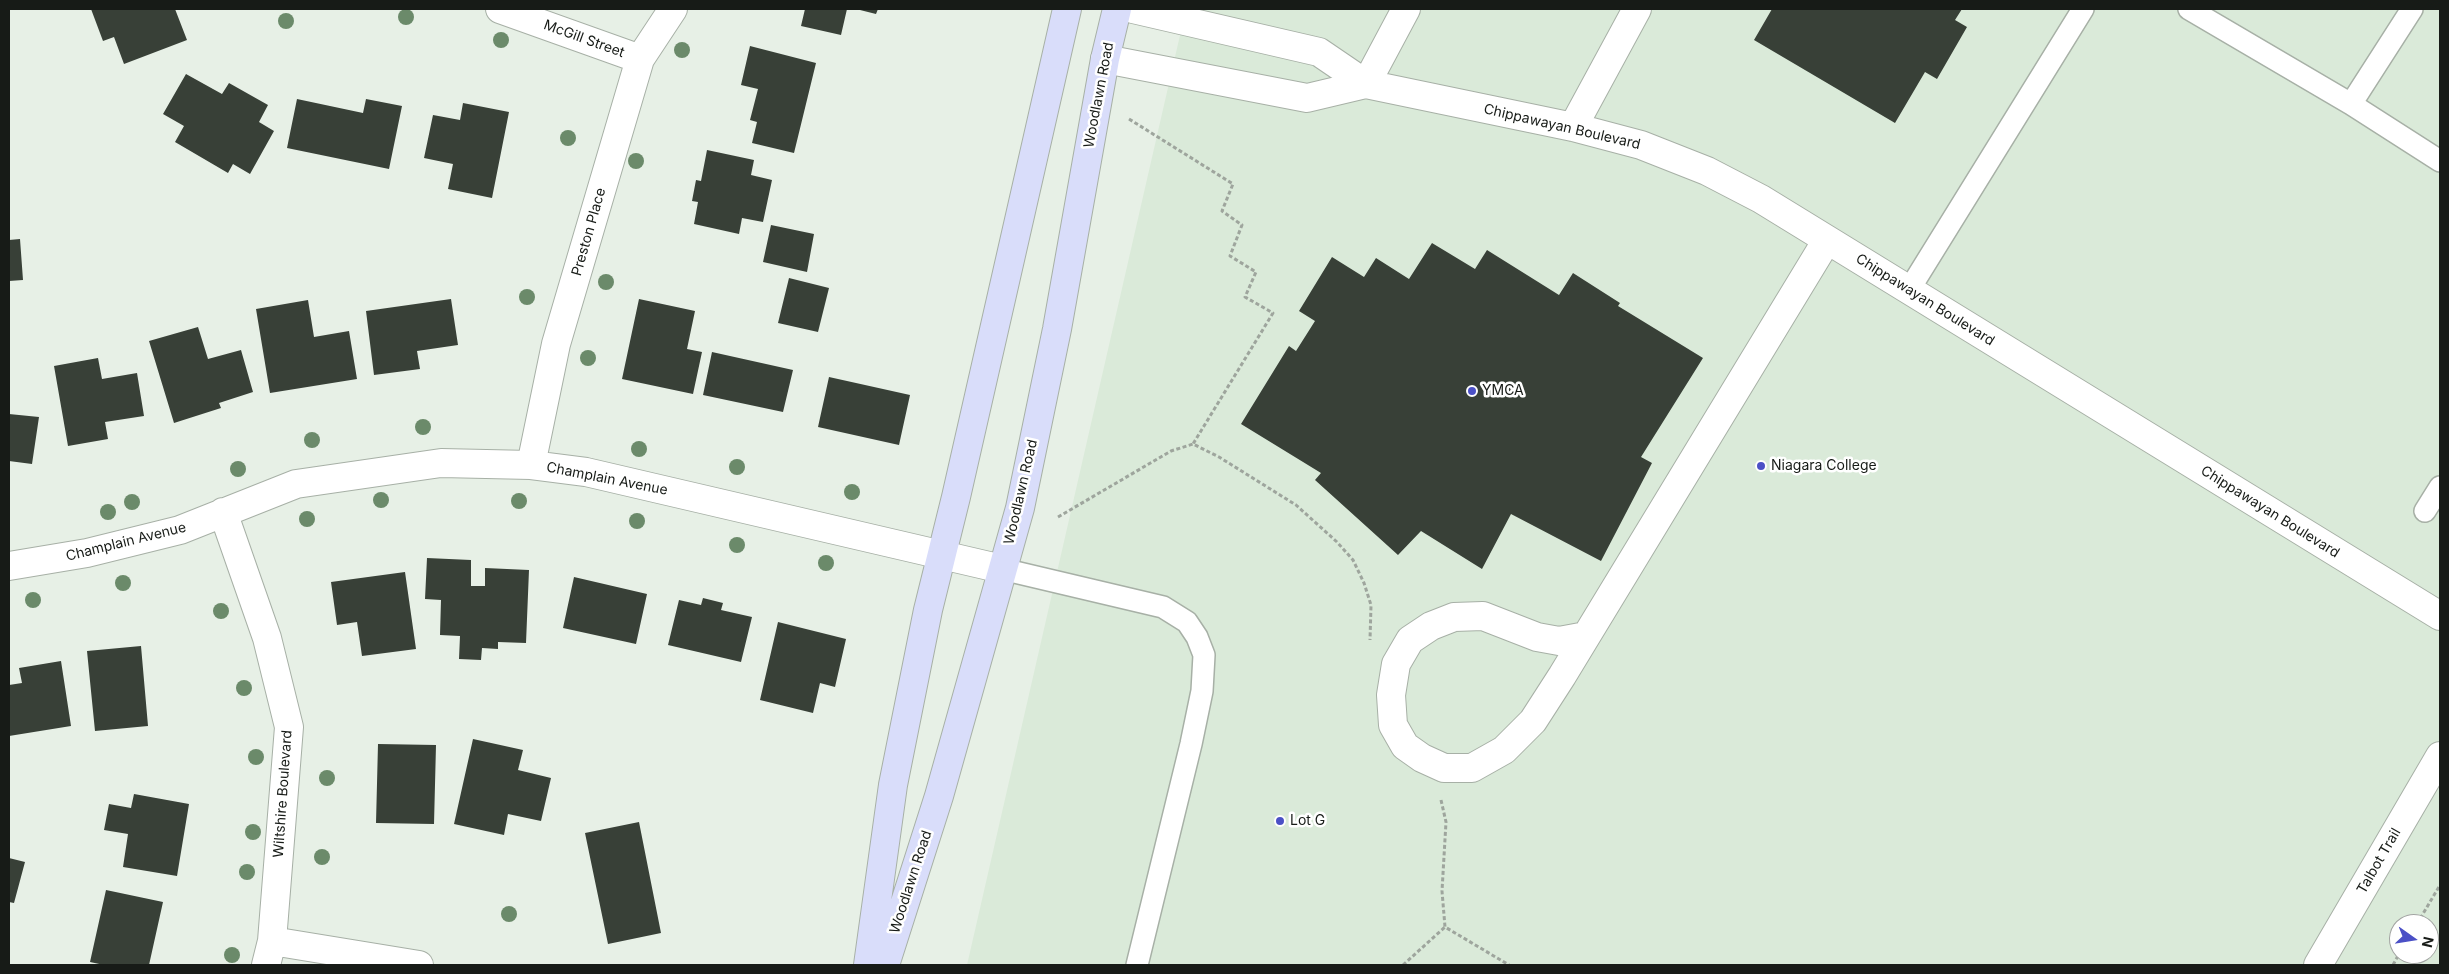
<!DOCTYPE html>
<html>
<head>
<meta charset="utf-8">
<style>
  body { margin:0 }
  #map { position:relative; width:2449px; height:974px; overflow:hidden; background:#e7f0e6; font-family:Inter,sans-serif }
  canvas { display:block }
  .frame { position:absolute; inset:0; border:10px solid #171b17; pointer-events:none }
  .north { position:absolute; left:2389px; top:914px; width:50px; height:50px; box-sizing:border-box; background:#fff; border:1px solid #a2a4a2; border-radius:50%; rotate:103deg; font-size:14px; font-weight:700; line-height:20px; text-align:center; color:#171b17 }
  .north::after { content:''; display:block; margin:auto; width:18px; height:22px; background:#4b50c6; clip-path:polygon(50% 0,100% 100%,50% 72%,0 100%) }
</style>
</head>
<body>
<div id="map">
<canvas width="2449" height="974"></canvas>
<div class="frame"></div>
<div class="north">N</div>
</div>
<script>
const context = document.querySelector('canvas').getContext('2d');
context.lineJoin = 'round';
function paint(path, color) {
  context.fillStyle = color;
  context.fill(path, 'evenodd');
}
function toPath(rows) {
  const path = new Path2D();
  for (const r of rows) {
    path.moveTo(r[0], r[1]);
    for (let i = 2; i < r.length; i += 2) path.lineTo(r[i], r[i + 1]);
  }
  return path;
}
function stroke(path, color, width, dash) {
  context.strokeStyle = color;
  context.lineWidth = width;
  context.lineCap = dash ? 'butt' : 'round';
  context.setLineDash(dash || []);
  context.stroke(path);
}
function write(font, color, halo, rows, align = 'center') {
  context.font = font + ' Inter,sans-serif';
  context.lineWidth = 5;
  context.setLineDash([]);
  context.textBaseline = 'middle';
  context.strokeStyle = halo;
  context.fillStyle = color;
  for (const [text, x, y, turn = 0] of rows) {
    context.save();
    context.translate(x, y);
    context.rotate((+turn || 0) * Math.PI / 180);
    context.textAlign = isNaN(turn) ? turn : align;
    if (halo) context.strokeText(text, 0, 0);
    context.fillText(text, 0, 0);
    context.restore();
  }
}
paint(toPath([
  [1186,9,2440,9,2440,965,967,965],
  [2399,924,2429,924,2429,954,2399,954]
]), '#daead9');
paint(toPath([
  [91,9,175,9,187,40,124,64,114,37,103,41],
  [805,9,847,9,841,35,801,26],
  [856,9,878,9,876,14],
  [1772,9,1962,9,1955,20,1967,27,1937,79,1925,72,1895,123,1754,40],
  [750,46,816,63,794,153,752,143,757,122,750,120,758,89,741,85],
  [186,74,222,94,229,83,268,105,259,122,274,131,250,174,233,164,228,173,175,142,184,126,163,114],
  [297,99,363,113,366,99,402,106,389,169,287,148],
  [463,103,509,112,492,198,448,189,453,164,424,158,433,115,460,120],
  [707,150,754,160,751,175,772,180,763,222,742,218,739,234,694,224,698,202,692,201,696,180,701,181],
  [771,225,814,234,807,272,763,262],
  [20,239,23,280,9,281,9,240],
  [1432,243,1475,269,1487,250,1559,295,1573,273,1620,303,1618,306,1703,358,1641,457,1652,463,1601,561,1511,514,1482,569,1421,531,1398,555,1315,480,1321,473,1241,424,1289,346,1296,351,1315,321,1299,311,1332,257,1364,277,1376,258,1409,279],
  [789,278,829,288,818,332,778,323],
  [451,299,458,345,417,351,420,369,374,375,366,311],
  [639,299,695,311,687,349,702,352,693,394,622,379],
  [308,300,314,337,349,331,357,379,270,393,256,309],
  [198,327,208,359,241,350,253,392,219,403,221,408,174,423,149,341],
  [712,352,793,370,783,412,703,395],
  [98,358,102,379,137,373,144,416,105,422,108,439,68,446,54,366],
  [829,377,910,395,899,445,818,427],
  [9,414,39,417,32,464,9,461],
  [427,558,471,560,471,586,485,586,485,568,529,570,526,643,498,642,498,649,482,648,481,660,459,659,460,636,440,635,441,600,425,599],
  [405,572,416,649,362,656,357,622,337,625,331,582],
  [574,577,647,594,636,644,563,628],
  [703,598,723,603,721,610,752,617,741,662,668,645,679,600,701,605],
  [778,622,846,639,835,687,820,683,813,713,760,700],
  [141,646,148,726,95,731,87,651],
  [61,661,71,726,9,736,9,685,22,683,19,668],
  [473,739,523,750,518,770,551,778,541,821,508,814,504,835,454,824],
  [378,744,436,745,434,824,376,823],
  [134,794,189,804,177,876,123,867,128,834,104,830,109,804,131,808],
  [639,822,661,933,608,944,585,833],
  [9,858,25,862,14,903,9,902],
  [106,890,163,902,149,965,104,965,90,962]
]), '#384037');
const service = toPath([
  [2189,9,2351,104],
  [2412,9,2351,104,2440,161],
  [1909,290,2083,9],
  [2425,511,2440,487],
  [1002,569,1163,607,1187,622,1197,637,1204,655,1202,691,1191,744,1137,965]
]);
const minor = toPath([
  [500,9,640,59],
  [1133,9,1319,52,1366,84,1573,127,1641,145,1707,171,1761,199,2440,616],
  [1105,59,1307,98,1366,84],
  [1366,84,1406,9],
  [1573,127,1637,9],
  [531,465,556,344,640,59,673,9],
  [223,512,267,638,289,727,272,941,266,965],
  [9,566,87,553,180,530,296,484,441,463,531,465,586,472,1002,569],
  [1586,636,1559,641,1537,637,1483,616,1454,617,1431,626,1410,640,1396,664,1391,695,1393,725,1405,746,1422,758,1444,768,1472,768,1504,750,1533,721,1562,676,1827,240],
  [272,941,419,965],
  [2318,965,2440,756]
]);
const secondary = toPath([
  [868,965,893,785,928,610,956,497,1067,9],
  [885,965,939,796,1020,508,1057,329,1105,59,1117,9]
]);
stroke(service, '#a7b0a6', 24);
stroke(minor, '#a7b0a6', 30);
stroke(secondary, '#a7b0a6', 30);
stroke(toPath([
  [1129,119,1233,184,1222,211,1242,225,1230,256,1256,272,1245,297,1273,313,1193,444],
  [1058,517,1171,451,1193,444,1219,457,1296,505,1337,542,1353,560,1364,583,1371,605,1370,640],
  [1441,800,1446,822,1442,891,1445,927,1509,965],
  [2417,924,2440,885],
  [1403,965,1445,927],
  [2393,965,2399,954]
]), '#9ea59d', 3, [4, 2.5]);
stroke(service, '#fff', 21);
stroke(minor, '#fff', 28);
stroke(secondary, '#d9ddfa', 28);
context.fillStyle = '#6b8a6a';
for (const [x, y] of [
  [406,17],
  [286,21],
  [501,40],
  [682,50],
  [568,138],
  [636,161],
  [606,282],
  [527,297],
  [588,358],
  [423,427],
  [312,440],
  [639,449],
  [737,467],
  [238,469],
  [852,492],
  [381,500],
  [519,501],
  [132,502],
  [108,512],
  [307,519],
  [637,521],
  [737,545],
  [826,563],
  [123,583],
  [33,600],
  [221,611],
  [244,688],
  [256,757],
  [327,778],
  [253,832],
  [322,857],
  [247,872],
  [509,914],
  [232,955]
]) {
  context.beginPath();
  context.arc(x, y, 8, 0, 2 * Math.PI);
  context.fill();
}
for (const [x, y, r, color] of [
  [1472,391,5,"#4b50c6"],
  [1761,466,5,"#4b50c6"],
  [1280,821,5,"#4b50c6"]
]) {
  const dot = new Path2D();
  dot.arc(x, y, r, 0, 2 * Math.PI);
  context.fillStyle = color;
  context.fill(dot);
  stroke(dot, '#fff', 2);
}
write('14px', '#171b17', '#fff', [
  ["McGill Street",584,39,20],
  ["Woodlawn Road",1099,95,-79],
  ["Chippawayan Boulevard",1562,127,13],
  ["Preston Place",589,232,-74],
  ["Chippawayan Boulevard",1925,300,32],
  ["Champlain Avenue",607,479,11],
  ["Woodlawn Road",1021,492,-77],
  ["Chippawayan Boulevard",2270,512,32],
  ["Champlain Avenue",126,542,-14],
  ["Wiltshire Boulevard",283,794,-86],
  ["Talbot Trail",2379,861,-60],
  ["Woodlawn Road",911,882,-72]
]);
write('14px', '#171b17', '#fff', [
  ["YMCA",1482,391],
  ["Niagara College",1771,466],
  ["Lot G",1290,821]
], 'left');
</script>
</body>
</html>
